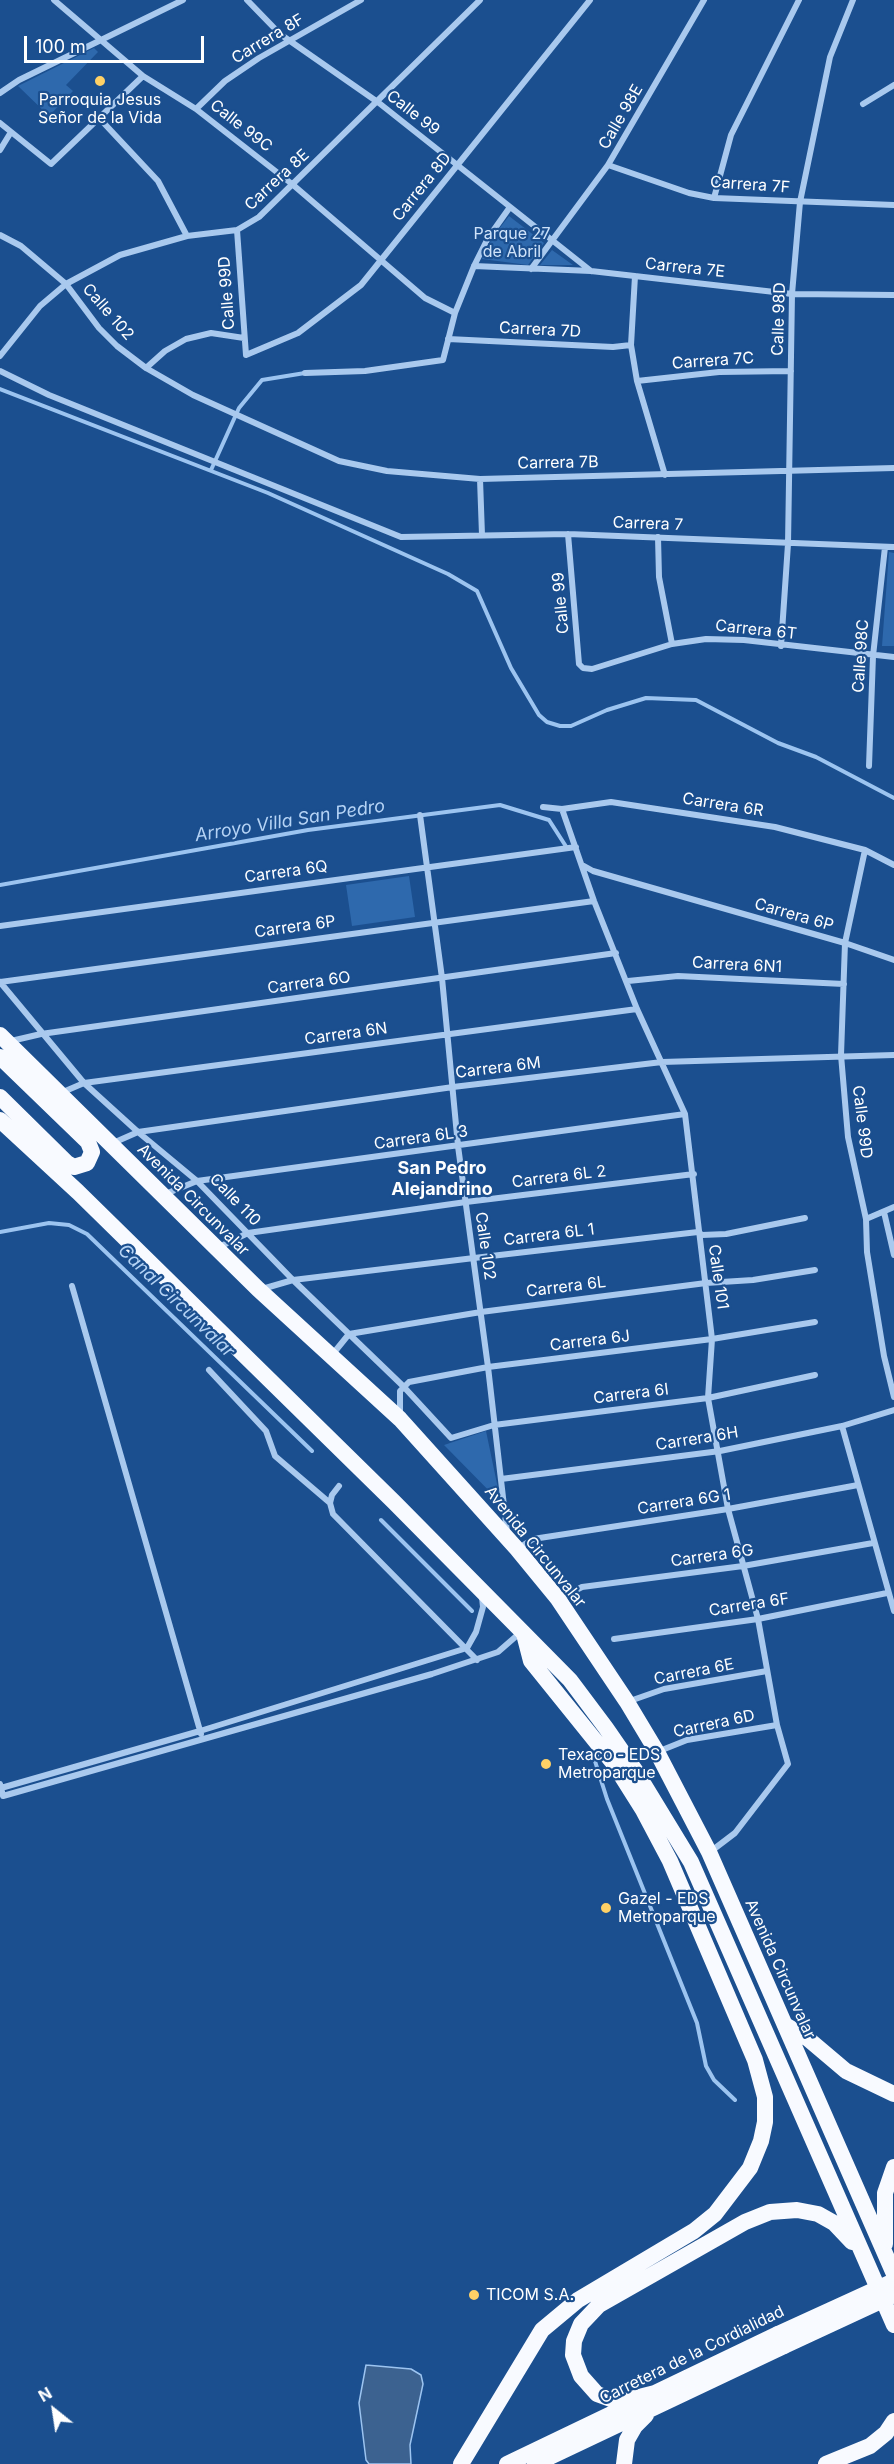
<!DOCTYPE html>
<html>
<head>
<meta charset="utf-8">
<style>
  body { margin:0 }
  #map { position:relative; width:894px; height:2464px; overflow:hidden; background:#1b4f8f; font-family:Inter,sans-serif }
  canvas { display:block }
  .north { position:absolute; left:24px; top:2380px; width:60px; height:60px; -webkit-text-stroke:4px #1b4f8f; paint-order:stroke; rotate:330deg; font-size:16px; font-weight:700; line-height:24px; text-align:center; color:#fff }
  .north::after { content:''; display:block; margin:auto; width:21px; height:27px; background:#fff; clip-path:polygon(50% 0,100% 100%,50% 72%,0 100%) }
  .scale { position:absolute; left:24px; top:36px; width:180px; height:27px; box-sizing:border-box; border:3px solid #fff; border-top:0; padding-left:8px; font-size:18px; line-height:21px; white-space:nowrap; color:#fff; -webkit-text-stroke:4px #1b4f8f; paint-order:stroke }
</style>
</head>
<body>
<div id="map">
<canvas width="894" height="2464"></canvas>
<div class="north">N</div>
<div class="scale">100 m</div>
</div>
<script>
const context = document.querySelector('canvas').getContext('2d');
context.lineJoin = 'round';
function paint(path, color) {
  context.fillStyle = color;
  context.fill(path, 'evenodd');
}
function toPath(rows) {
  const path = new Path2D();
  for (const r of rows) {
    path.moveTo(r[0], r[1]);
    for (let i = 2; i < r.length; i += 2) path.lineTo(r[i], r[i + 1]);
  }
  return path;
}
function stroke(path, color, width, dash) {
  context.strokeStyle = color;
  context.lineWidth = width;
  context.lineCap = dash ? 'butt' : 'round';
  context.setLineDash(dash || []);
  context.stroke(path);
}
function write(font, color, halo, rows, align = 'center') {
  context.font = font + ' Inter,sans-serif';
  context.lineWidth = 4.5;
  context.setLineDash([]);
  context.textBaseline = 'middle';
  context.strokeStyle = halo;
  context.fillStyle = color;
  for (const [text, x, y, turn = 0] of rows) {
    context.save();
    context.translate(x, y);
    context.rotate((+turn || 0) * Math.PI / 180);
    context.textAlign = isNaN(turn) ? turn : align;
    if (halo) context.strokeText(text, 0, 0);
    context.fillText(text, 0, 0);
    context.restore();
  }
}
paint(toPath([
  [94,48,98,52,66,85,73,91,49,116,18,86],
  [509,216,544,243,528,265,482,259,492,238],
  [552,250,573,265,540,265],
  [889,552,894,553,894,646,882,646],
  [409,876,415,917,352,926,346,885],
  [486,1431,501,1503,444,1445]
]), '#2e69ad');
const water = toPath([
  [366,2365,411,2369,421,2375,423,2384,410,2445,411,2464,369,2464,366,2460,359,2403,366,2365]
]);
paint(water, '#3c6290');
stroke(water, '#9cc4f0', 1.5);
stroke(toPath([
  [0,389,268,493,448,574,477,591,511,668,539,715,547,722,560,726,571,726,607,710,646,698,696,700,778,743,816,757,894,798],
  [211,470,239,408,262,380,305,373],
  [0,885,308,830,500,805,549,820,567,848],
  [0,1232,49,1223,69,1225,87,1234,312,1451],
  [381,1520,472,1611],
  [594,1758,607,1799,697,2023,706,2066,714,2080,735,2100]
]), '#9cc4f0', 4);
stroke(toPath([
  [54,0,143,76,196,109,292,184,425,298,455,313],
  [247,0,280,34,379,103,591,271],
  [0,93,19,80,183,0],
  [863,104,894,85],
  [196,109,225,81,259,58,361,0],
  [100,119,158,181,187,236],
  [0,123,51,164,143,76],
  [0,150,11,132],
  [608,165,689,193,714,198,894,205],
  [714,198,731,135,799,0],
  [237,230,246,355,298,333,361,285,590,0],
  [0,235,21,246,66,284,99,328,117,346,146,368,193,395,339,461,387,471,480,479,894,468],
  [474,266,591,271,792,294,894,295],
  [531,269,608,165,704,0],
  [635,276,631,345,637,381,665,475],
  [448,339,613,347,631,345],
  [0,356,40,306,66,284,120,255,187,236,237,230,259,217,480,0],
  [146,368,165,351,186,339,211,333,244,338],
  [0,371,49,395,401,537,568,534,894,547],
  [305,373,365,371,443,360,455,313,474,266,488,238,510,207],
  [637,381,719,372,791,371],
  [480,479,482,535],
  [568,534,579,664,583,668,592,669,672,644,706,639,744,640,894,657],
  [658,537,659,577,672,644],
  [781,646,788,544,792,294,800,202,830,57,853,0],
  [869,766,873,656,885,547],
  [543,807,562,809,611,802,775,827,865,850,894,865],
  [562,809,594,901,637,1009,685,1114,712,1339,708,1398,728,1509,758,1619,777,1725,788,1764,735,1833,710,1852],
  [420,815,442,978,458,1146,488,1367,507,1532],
  [865,850,845,943,841,1055,848,1137,866,1219,867,1252,884,1356,894,1397],
  [584,866,593,871,845,943,894,960],
  [0,926,576,847],
  [628,981,678,976,844,984],
  [0,982,84,1083,138,1132,197,1181,293,1280,403,1386,451,1438,494,1425,708,1398,815,1375],
  [0,982,594,901],
  [11,1041,41,1034,616,953],
  [63,1092,84,1083,637,1009],
  [113,1143,138,1132,453,1087,662,1062,894,1055],
  [163,1195,197,1181,685,1114],
  [884,1212,894,1255],
  [866,1219,894,1207],
  [217,1248,248,1233,466,1202,694,1174],
  [72,1286,201,1734],
  [262,1289,293,1280,474,1258,698,1232,702,1235,726,1234,805,1218],
  [332,1355,349,1334,481,1312,706,1283,753,1280,815,1270],
  [209,1370,266,1431,275,1456,330,1503],
  [400,1416,400,1391,409,1382,488,1367,712,1339,815,1322],
  [842,1426,894,1611],
  [501,1479,720,1451,842,1426,894,1410],
  [339,1486,332,1495,330,1503,333,1514,477,1660],
  [517,1549,533,1539,728,1509,858,1485],
  [559,1599,582,1587,743,1566,873,1543],
  [614,1639,758,1619,887,1593],
  [627,1702,664,1689,767,1671],
  [657,1752,687,1740,777,1725],
  [0,1784,3,1796,432,1674,498,1652,521,1632],
  [1,1788,200,1731,467,1648,476,1632,483,1607,482,1597]
]), '#a9c9ee', 6);
stroke(toPath([
  [0,1035,258,1289,400,1419,517,1549,558,1599,627,1702,657,1752,709,1852,894,2274],
  [0,1057,88,1142,92,1152,87,1163,74,1167,67,1163,0,1097],
  [0,1120,78,1192,394,1502,570,1680,606,1728,635,1770,691,1862,894,2325],
  [785,2025,807,2038,846,2071,894,2094],
  [885,2244,885,2193,894,2167],
  [655,2393,619,2402,597,2394,581,2376,573,2355,574,2341,581,2324,599,2305,745,2222,770,2212,797,2210,818,2214,834,2223,852,2242],
  [461,2464,542,2330,578,2300,694,2231,715,2214,750,2168,761,2141,765,2122,765,2097,755,2060,670,1861,643,1810,614,1764,531,1661,524,1634],
  [507,2464,778,2334],
  [535,2464,784,2346],
  [624,2464,627,2440,635,2426,646,2415],
  [826,2464,870,2446,886,2433,894,2421]
]), '#f8faff', 16);
stroke(toPath([
  [778,2334,894,2281],
  [784,2346,894,2295]
]), '#f8faff', 16);
for (const [x, y, r, color] of [
  [100,81,6,"#ffd166"],
  [546,1764,6,"#ffd166"],
  [606,1908,6,"#ffd166"],
  [474,2295,6,"#ffd166"]
]) {
  const dot = new Path2D();
  dot.arc(x, y, r, 0, 2 * Math.PI);
  context.fillStyle = color;
  context.fill(dot);
  stroke(dot, '#1b4f8f', 2);
}
write('16px', '#fff', '#1b4f8f', [
  ["Carrera 8F",268,39,-31],
  ["Calle 99",413,113,38],
  ["Calle 98E",621,117,-60],
  ["Calle 99C",241,126,38],
  ["Carrera 8E",277,180,-43],
  ["Carrera 7F",750,185,4],
  ["Carrera 8D",422,187,-51],
  ["Carrera 7E",685,268,6],
  ["Calle 99D",227,293,-94],
  ["Calle 102",108,312,49],
  ["Calle 98D",779,319,-88],
  ["Carrera 7D",540,330,3],
  ["Carrera 7C",713,361,-4],
  ["Carrera 7B",558,463,-1],
  ["Carrera 7",648,524,2],
  ["Calle 99",561,603,-95],
  ["Carrera 6T",756,630,6],
  ["Calle 98C",861,656,-86],
  ["Carrera 6R",723,805,9],
  ["Carrera 6Q",286,872,-8],
  ["Carrera 6P",794,915,16],
  ["Carrera 6P",295,927,-8],
  ["Carrera 6N1",737,965,3],
  ["Carrera 6O",309,983,-8],
  ["Carrera 6N",346,1034,-8],
  ["Carrera 6M",498,1068,-7],
  ["Calle 99D",862,1122,83],
  ["Carrera 6L 3",421,1138,-8],
  ["Carrera 6L 2",559,1177,-7],
  ["Avenida Circunvalar",193,1200,45],
  ["Calle 110",235,1200,46],
  ["Carrera 6L 1",549,1235,-7],
  ["Calle 102",485,1246,82],
  ["Calle 101",718,1277,82],
  ["Carrera 6L",566,1287,-7],
  ["Carrera 6J",590,1341,-7],
  ["Carrera 6I",631,1394,-7],
  ["Carrera 6H",697,1439,-9],
  ["Carrera 6G 1",684,1502,-9],
  ["Avenida Circunvalar",535,1547,51],
  ["Carrera 6G",712,1556,-8],
  ["Carrera 6F",749,1605,-9],
  ["Carrera 6E",694,1672,-11],
  ["Carrera 6D",714,1724,-12],
  ["Avenida Circunvalar",780,1969,66],
  ["Carretera de la Cordialidad",692,2355,-26]
]);
write('16px', '#fff', '#1b4f8f', [
  ["Parroquia Jesus",100,100,"center"],
  ["Señor de la Vida",100,118,"center"],
  ["Texaco - EDS",558,1755],
  ["Metroparque",558,1773],
  ["Gazel - EDS",618,1899],
  ["Metroparque",618,1917],
  ["TICOM S.A.",486,2295]
], 'left');
write('16px', '#cfe3fa', '#1b4f8f', [
  ["Parque 27",512,234],
  ["de Abril",512,252]
]);
write('italic 18px', '#b5d3f5', '#1b4f8f', [
  ["Arroyo Villa San Pedro",290,821,-9],
  ["Canal Circunvalar",176,1301,44]
]);
write('bold 18px', '#fff', '#1b4f8f', [
  ["San Pedro",442,1169],
  ["Alejandrino",442,1190]
]);
</script>
</body>
</html>
